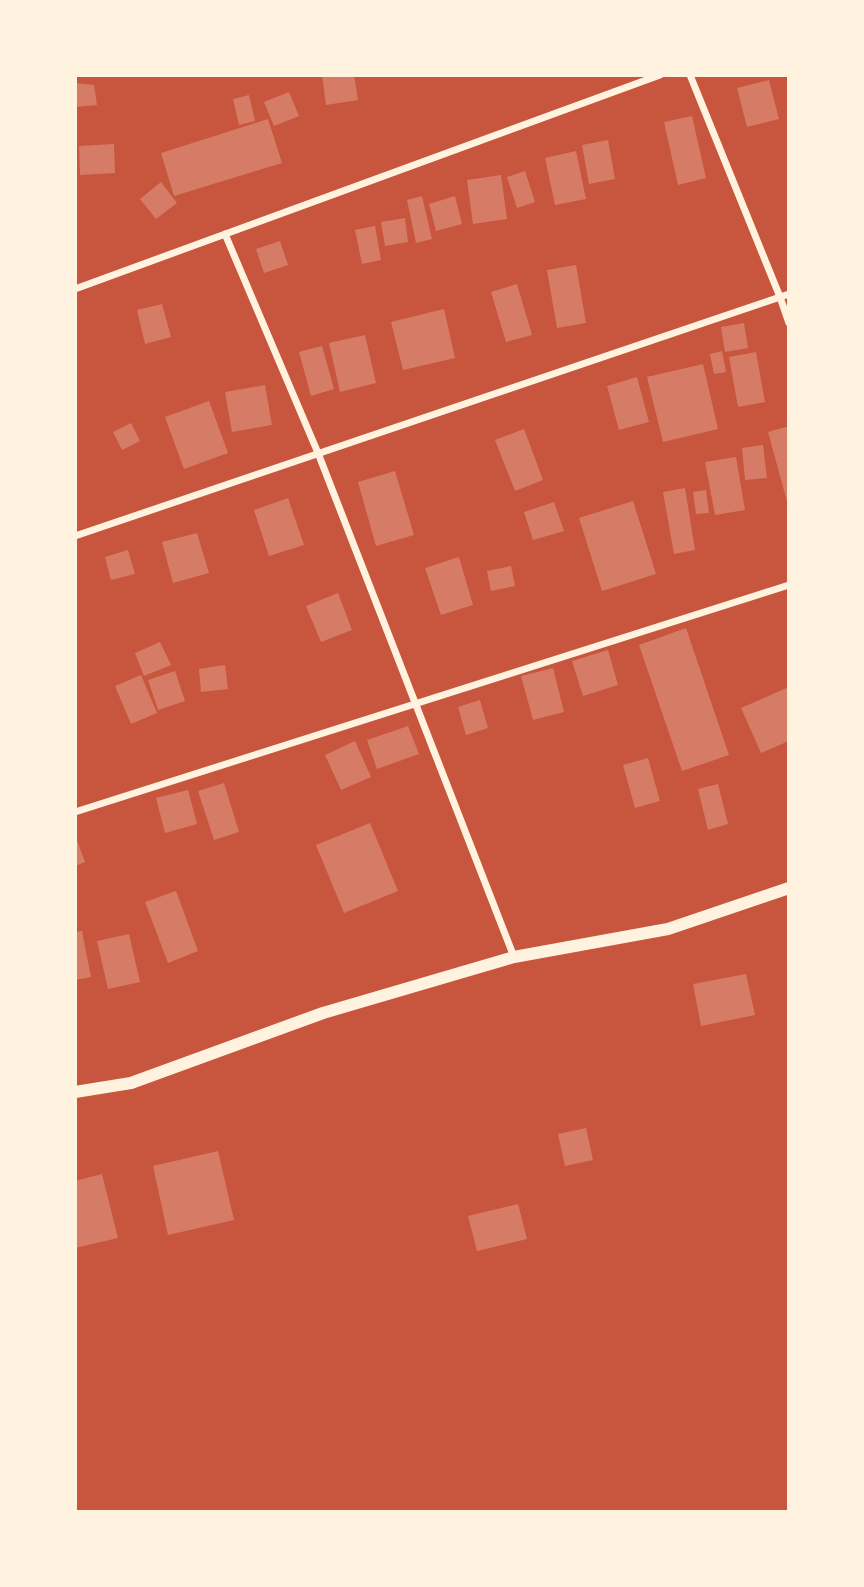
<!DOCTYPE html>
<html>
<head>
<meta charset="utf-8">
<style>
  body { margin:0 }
  #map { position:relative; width:864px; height:1587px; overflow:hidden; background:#c8553d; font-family:"Sofia Sans Condensed",sans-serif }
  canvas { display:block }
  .frame { position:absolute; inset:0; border:77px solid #fff3e0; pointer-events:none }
</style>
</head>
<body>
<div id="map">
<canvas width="864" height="1587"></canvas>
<div class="frame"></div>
</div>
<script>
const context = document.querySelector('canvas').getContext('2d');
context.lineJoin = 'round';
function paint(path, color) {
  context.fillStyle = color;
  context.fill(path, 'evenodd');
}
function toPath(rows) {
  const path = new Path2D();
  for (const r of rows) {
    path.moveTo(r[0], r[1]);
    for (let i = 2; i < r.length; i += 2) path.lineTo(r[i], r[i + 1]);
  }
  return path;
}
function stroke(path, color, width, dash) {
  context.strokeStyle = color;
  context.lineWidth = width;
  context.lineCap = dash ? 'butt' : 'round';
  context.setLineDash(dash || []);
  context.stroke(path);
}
paint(toPath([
  [322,75,354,75,358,100,326,105],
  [769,80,779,119,747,127,737,88],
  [75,83,94,85,97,105,75,107],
  [289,92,299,116,274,126,264,102],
  [249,95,255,121,239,125,233,99],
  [692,116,706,178,678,185,664,122],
  [268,119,282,163,174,196,161,153],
  [608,140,615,179,589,184,582,145],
  [114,144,115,173,80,175,79,146],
  [576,151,586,199,555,205,545,158],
  [525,171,535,202,517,208,507,177],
  [501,175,507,219,473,224,467,180],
  [161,182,177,203,156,219,140,199],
  [422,196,432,239,416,243,407,200],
  [455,196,462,224,436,231,429,204],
  [405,218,408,242,385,246,381,222],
  [375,226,381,260,362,264,355,230],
  [280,241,288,265,264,273,256,249],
  [576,265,586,323,557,328,547,270],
  [517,284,532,335,506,342,491,292],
  [162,304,171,337,145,344,137,310],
  [444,309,455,358,403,370,391,322],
  [744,323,748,348,725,352,721,327],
  [365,335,376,383,340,392,329,343],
  [322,346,334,389,311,396,299,352],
  [722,351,726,372,714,374,710,354],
  [756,352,765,402,738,407,729,357],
  [703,364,718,429,663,442,647,377],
  [637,377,649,422,619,430,607,386],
  [265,385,272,425,232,432,225,392],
  [209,401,228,453,184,469,165,417],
  [131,423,140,441,122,450,113,432],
  [789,426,789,505,788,505,768,432],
  [524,429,543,480,515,491,495,440],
  [763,445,767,478,745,480,742,448],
  [736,457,745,510,715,515,705,462],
  [395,471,414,535,376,546,358,482],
  [685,488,695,550,674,554,663,492],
  [706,490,709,513,696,514,693,492],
  [288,498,304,545,269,556,254,510],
  [633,501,656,574,602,591,579,518],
  [554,502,564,531,533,540,524,512],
  [197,533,209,573,173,583,162,542],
  [128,550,135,574,111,580,105,557],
  [459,557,473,605,441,615,425,568],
  [511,566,515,586,491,591,487,571],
  [338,593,352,630,321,642,306,606],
  [686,628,729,755,682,771,639,645],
  [160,642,171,665,144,676,135,653],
  [608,650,618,685,583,696,572,661],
  [225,665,228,689,201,692,199,669],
  [553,668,564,712,533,720,521,676],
  [175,671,185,701,158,710,148,680],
  [141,675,157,713,131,724,115,686],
  [789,687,789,741,761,753,741,708],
  [480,700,488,728,466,735,458,707],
  [408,726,419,754,377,769,367,740],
  [355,741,371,777,341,790,325,755],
  [648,758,660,801,635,808,623,765],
  [224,783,239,832,214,840,198,791],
  [718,784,728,824,708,830,698,789],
  [188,790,197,824,165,833,156,798],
  [370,823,398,891,344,913,316,845],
  [75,835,85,862,75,866],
  [176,891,198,951,168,963,145,902],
  [82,931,91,977,75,980,75,932],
  [129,934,140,982,108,989,97,941],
  [746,974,755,1015,701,1026,693,984],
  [586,1128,593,1160,565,1166,558,1134],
  [218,1151,234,1220,168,1235,153,1166],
  [102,1174,118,1238,75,1248,75,1181],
  [518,1204,527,1239,477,1251,468,1216]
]), '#d67c66');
stroke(toPath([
  [690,75,780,297,789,323],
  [225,234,318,453,514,957],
  [75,289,660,75],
  [75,536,789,294],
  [75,812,789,585]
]), '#fff3e0', 7);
stroke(toPath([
  [75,1092,131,1083,323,1013,514,957,668,929,789,888]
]), '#fff3e0', 12);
</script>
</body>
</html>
